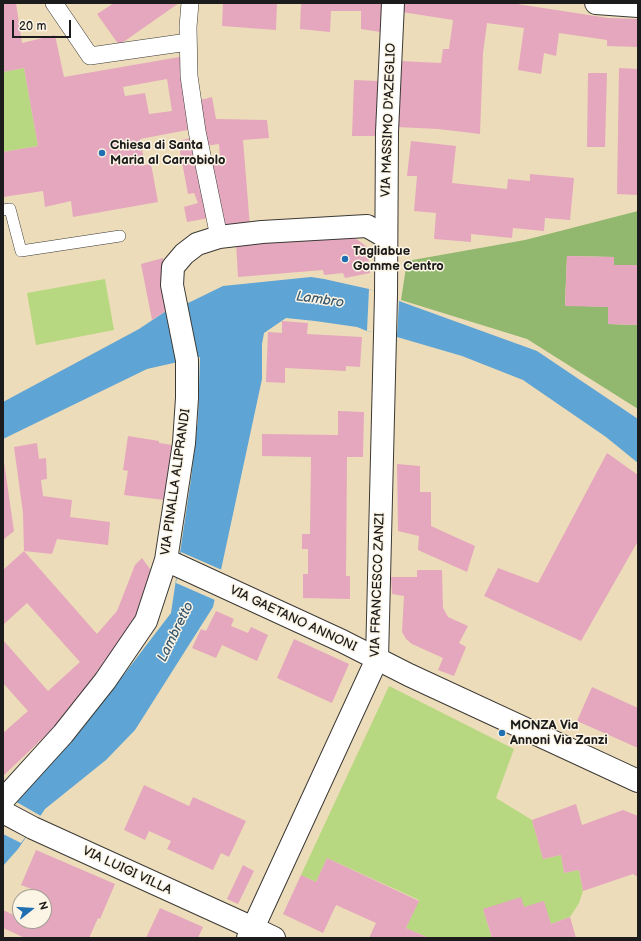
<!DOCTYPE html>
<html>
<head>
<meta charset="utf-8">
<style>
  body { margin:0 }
  #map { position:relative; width:641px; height:941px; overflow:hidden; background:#eddcb9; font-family:"Balsamiq Sans",sans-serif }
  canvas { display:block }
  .frame { position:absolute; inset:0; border:4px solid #1c1c1c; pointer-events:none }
  .north { position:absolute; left:12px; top:889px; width:40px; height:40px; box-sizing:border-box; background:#fcf5e5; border:1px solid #a29e95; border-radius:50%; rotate:73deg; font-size:11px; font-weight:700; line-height:16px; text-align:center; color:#1c1c1c }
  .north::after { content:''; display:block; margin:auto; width:14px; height:18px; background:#1f6fb2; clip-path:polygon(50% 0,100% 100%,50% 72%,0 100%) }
  .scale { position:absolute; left:12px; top:20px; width:59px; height:18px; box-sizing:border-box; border:2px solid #1c1c1c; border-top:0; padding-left:5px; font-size:12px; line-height:14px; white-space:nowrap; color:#1c1c1c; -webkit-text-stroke:3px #fcf5e5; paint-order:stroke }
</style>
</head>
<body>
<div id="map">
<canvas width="641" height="941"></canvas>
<div class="frame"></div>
<div class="north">N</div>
<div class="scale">20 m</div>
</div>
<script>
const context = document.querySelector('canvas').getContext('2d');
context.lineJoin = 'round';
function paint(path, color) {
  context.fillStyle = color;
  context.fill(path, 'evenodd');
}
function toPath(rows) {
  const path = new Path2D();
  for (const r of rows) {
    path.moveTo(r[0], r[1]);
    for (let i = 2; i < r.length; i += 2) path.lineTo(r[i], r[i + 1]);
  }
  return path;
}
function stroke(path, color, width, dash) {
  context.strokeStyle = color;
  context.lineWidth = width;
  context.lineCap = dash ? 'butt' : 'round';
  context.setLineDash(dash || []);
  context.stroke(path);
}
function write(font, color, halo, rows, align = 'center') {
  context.font = font + ' "Balsamiq Sans",sans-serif';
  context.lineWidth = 3;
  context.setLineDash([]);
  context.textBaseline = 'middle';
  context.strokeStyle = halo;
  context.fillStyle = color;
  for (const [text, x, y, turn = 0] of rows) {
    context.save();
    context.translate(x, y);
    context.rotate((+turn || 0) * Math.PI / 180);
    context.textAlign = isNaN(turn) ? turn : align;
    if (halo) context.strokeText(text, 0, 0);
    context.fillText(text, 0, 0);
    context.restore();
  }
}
paint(toPath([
  [24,68,38,146,3,152,3,72],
  [105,279,114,330,36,345,27,293],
  [389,686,514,749,496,798,532,820,543,859,561,855,564,873,579,870,583,891,579,903,570,917,551,924,524,907,483,909,492,938,429,938,406,928,419,900,327,858,316,882,301,875]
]), '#b7d880');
paint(toPath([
  [638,211,638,265,614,265,614,257,567,256,565,305,608,307,608,324,638,325,638,409,527,339,401,300,407,261,525,240]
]), '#91b86e');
paint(toPath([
  [311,277,324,279,369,289,399,301,537,351,638,419,638,463,606,437,523,380,462,356,397,337,367,331,357,327,315,321,286,318,264,333,262,344,262,379,213,607,135,730,106,760,45,809,18,849,3,866,3,812,112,690,171,613,191,479,198,419,200,357,147,369,3,439,3,402,139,329,169,309,182,306,223,286]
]), '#5ea4d4');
paint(toPath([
  [369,289,399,301,397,337,367,331],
  [181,552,222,570,215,600,176,583],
  [13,800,41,816,21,843,3,834,3,812]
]), '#eddcb9');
paint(toPath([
  [3,3,16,3,22,43,55,35,64,77,185,56,193,129,140,139,145,165,151,164,158,202,73,217,71,201,45,207,43,191,3,197,3,152,38,146,24,68,3,72,3,47,4,47,3,39],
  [167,79,172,111,149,114,145,93,125,96,123,87],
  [114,3,179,3,119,45,97,14],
  [223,3,277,3,276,30,222,26],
  [301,3,382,3,380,32,361,29,361,11,331,11,330,32,300,29],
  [403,3,511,3,608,18,638,19,638,47,607,46,607,40,559,33,556,56,544,53,541,74,518,70,524,28,487,23,483,53,480,134,438,129,396,127,400,61,441,63,443,49,449,49,453,20,402,12],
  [619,68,638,69,637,195,617,194],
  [588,73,607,73,605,147,587,147],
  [354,80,378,81,377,136,352,136],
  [212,97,216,119,267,120,269,138,243,140,250,227,225,231,209,160,220,158,219,144,205,146,197,101],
  [195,137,209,218,187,222,184,207,198,203,194,193,188,194,178,141],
  [411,141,456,146,452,183,507,189,508,179,530,181,530,174,574,178,570,220,545,218,544,231,513,228,512,238,471,234,471,242,434,239,436,213,414,211,417,176,407,176],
  [346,231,367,247,370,273,345,278,343,273,324,275,323,270,238,277,236,241],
  [567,256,614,257,614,265,638,265,638,325,608,324,608,307,565,306],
  [163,258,169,309,152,320,141,264],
  [282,321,308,323,307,334,362,337,360,367,346,366,346,371,285,368,285,383,266,382,268,332,282,333],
  [338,411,364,412,363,457,347,457,346,576,350,576,350,599,303,598,303,574,308,574,308,549,302,549,302,534,310,534,311,457,262,456,262,434,338,435],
  [128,436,159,441,159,443,172,445,164,500,124,495,128,471,123,470],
  [37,443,39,459,46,458,47,479,41,480,43,496,72,500,70,517,110,522,108,545,57,539,52,554,24,551,97,634,117,611,135,565,142,558,155,576,139,621,61,721,3,776,3,733,28,711,3,683,3,640,48,691,80,662,27,603,3,625,3,570,24,551,23,513,14,447],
  [607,453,638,475,638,541,581,641,484,596,498,568,538,583],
  [3,455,14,531,3,540],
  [397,464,420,466,420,492,431,492,431,526,475,546,467,572,418,550,419,536,398,531],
  [417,570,442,570,443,608,448,617,468,626,459,643,466,647,454,676,438,670,443,658,412,644,406,639,402,632,404,596,392,594,391,577,417,577],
  [216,611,234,619,231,626,248,633,251,627,268,635,257,661,222,645,216,658,192,648,201,629,206,631],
  [294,639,349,664,332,703,277,678],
  [592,687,638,708,638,748,577,721],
  [144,785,189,806,193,797,246,821,229,857,221,853,213,870,167,849,171,841,149,831,145,840,124,830],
  [576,804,582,825,623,810,638,816,638,877,633,874,583,891,579,870,564,873,561,855,543,859,532,820],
  [36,850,115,884,100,919,98,918,89,938,25,938,3,928,3,910,20,918,20,921,26,921,32,923,33,921,44,921,43,897,45,894,21,885],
  [327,858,419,901,406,928,429,938,369,938,376,923,336,905,323,933,283,914,301,875,316,882],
  [243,865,254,871,238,904,227,899],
  [521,897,524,907,544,901,551,924,570,917,576,938,492,938,483,909],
  [160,908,203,927,198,938,146,938]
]), '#e4a7be');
const service = toPath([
  [3,210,10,209,21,251,120,236]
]);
const pedestrian = toPath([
  [54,3,90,56,188,42],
  [190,3,188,27,189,76,197,131,219,237]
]);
const minor = toPath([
  [596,3,638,6],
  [166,560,342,641,409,675,638,781],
  [3,800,63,734,105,681,146,621,166,560,184,443,187,398,187,360,172,285,173,267,184,254,197,244,219,237,262,232,367,226,386,237],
  [248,938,253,928,274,938]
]);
const tertiary = toPath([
  [3,812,33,828,253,928,377,659,386,295,387,132,393,3]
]);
stroke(service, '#3b3934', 12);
stroke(pedestrian, '#3b3934', 18);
stroke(minor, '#3b3934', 24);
stroke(tertiary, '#3b3934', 24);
stroke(service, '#fff', 11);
stroke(pedestrian, '#fff', 17);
stroke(minor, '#fff', 22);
stroke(tertiary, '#fff', 22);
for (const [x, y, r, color] of [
  [102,153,4,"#1f6fb2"],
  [345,259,4,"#1f6fb2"],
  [502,733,4,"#1f6fb2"]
]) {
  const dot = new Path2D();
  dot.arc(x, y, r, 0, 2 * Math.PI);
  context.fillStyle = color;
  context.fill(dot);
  stroke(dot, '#fcf5e5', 1.5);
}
write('13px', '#1c1c1c', '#fcf5e5', [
  ["VIA MASSIMO D'AZEGLIO",389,120,-88],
  ["VIA PINALLA ALIPRANDI",176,482,-82],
  ["VIA FRANCESCO ZANZI",378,585,-88],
  ["VIA GAETANO ANNONI",293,619,25],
  ["VIA LUIGI VILLA",127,871,25]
]);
write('bold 13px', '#1c1c1c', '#fcf5e5', [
  ["Chiesa di Santa",110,146],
  ["Maria al Carrobiolo",110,161],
  ["Tagliabue",353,252],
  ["Gomme Centro",353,267],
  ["MONZA Via",510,726],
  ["Annoni Via Zanzi",510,741]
], 'left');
write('italic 14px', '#3a596f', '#fcf5e5', [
  ["Lambro",320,300,8],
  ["Lambretto",176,632,-64]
]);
</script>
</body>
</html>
